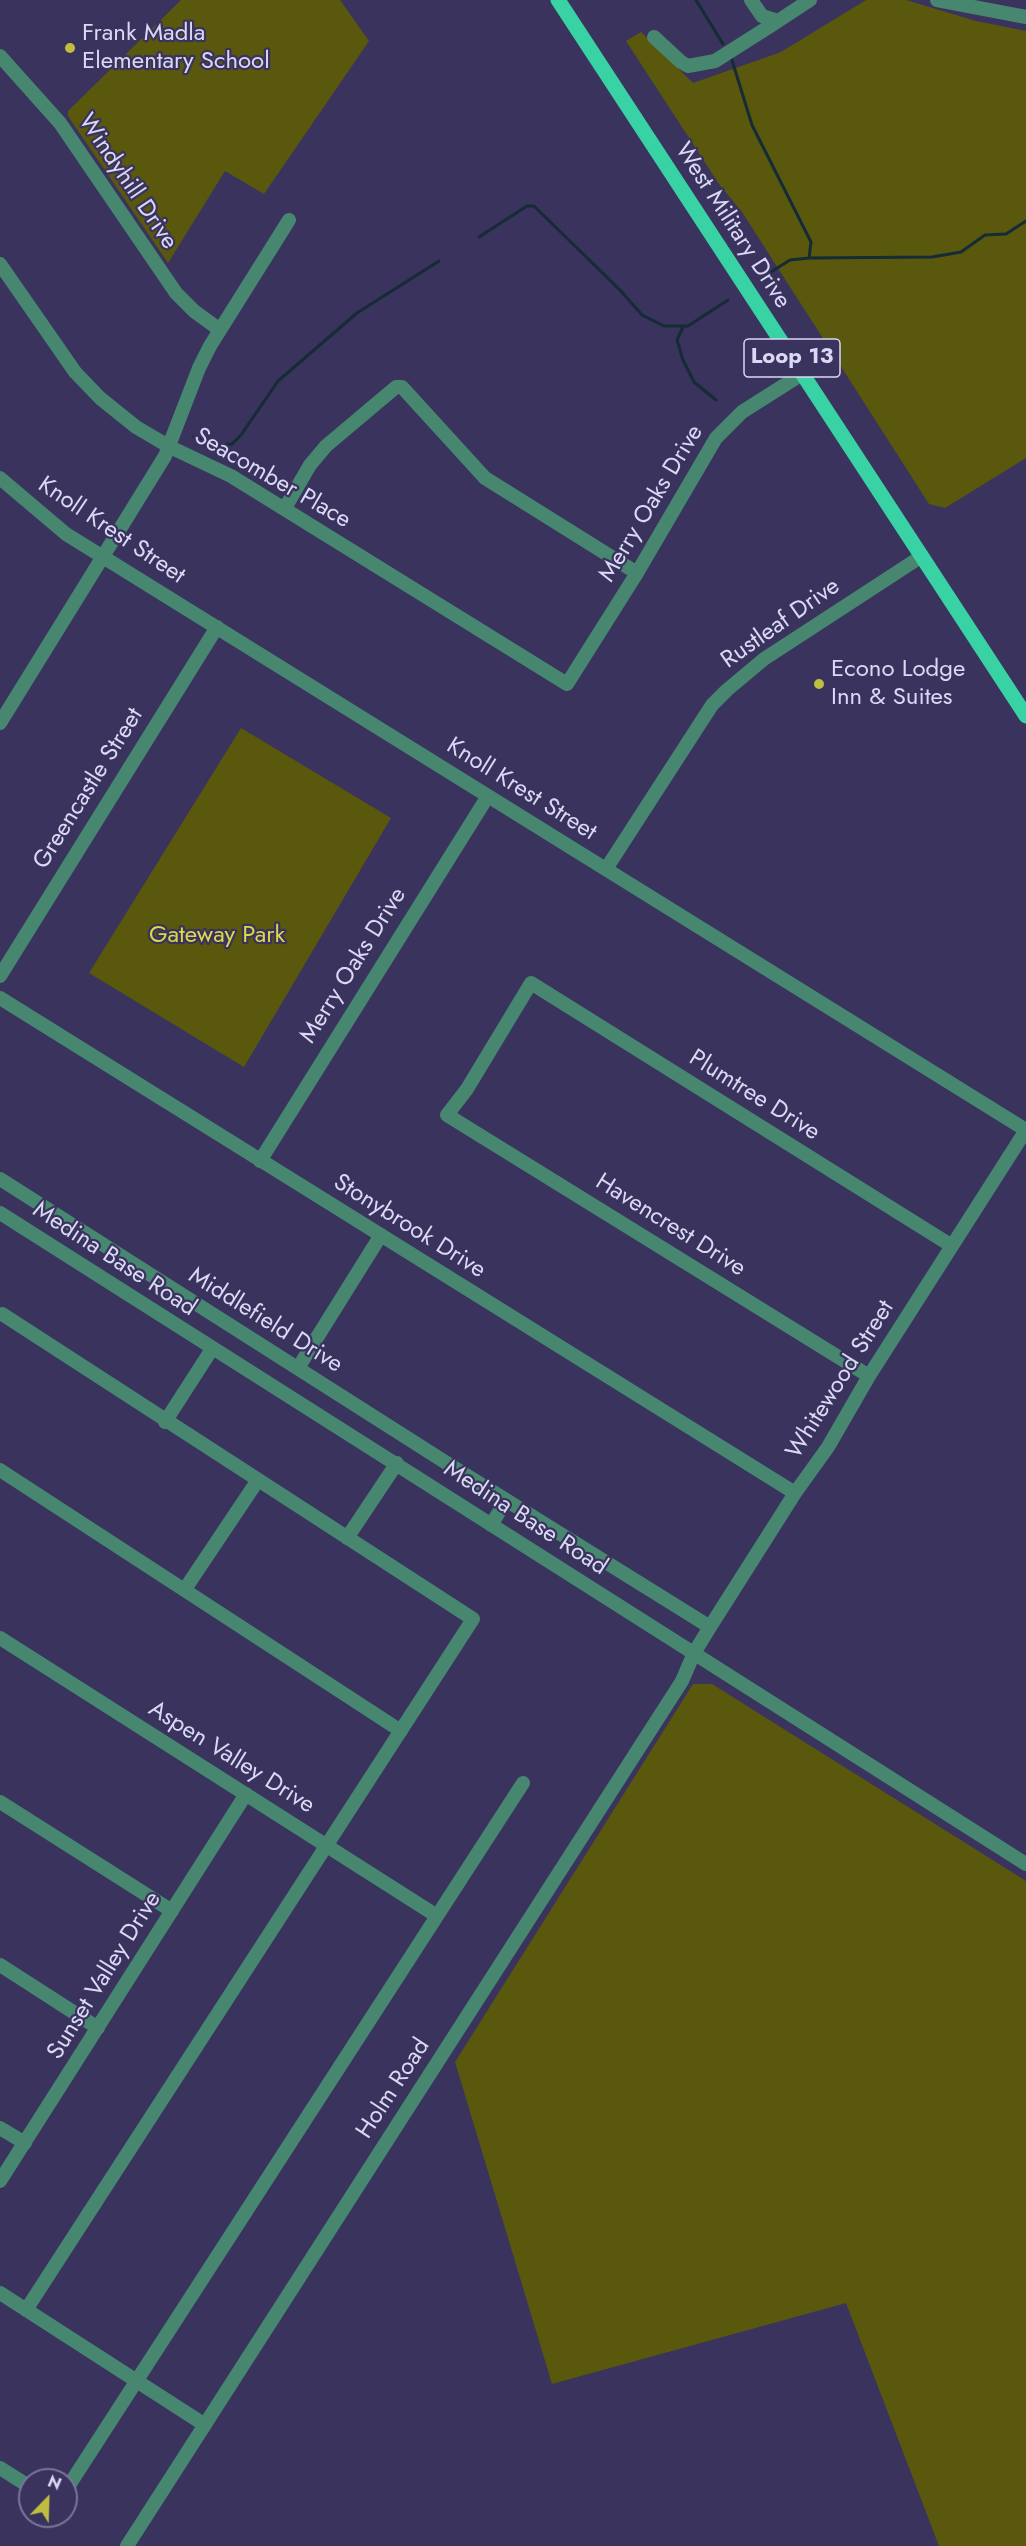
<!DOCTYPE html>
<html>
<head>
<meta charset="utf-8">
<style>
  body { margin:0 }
  #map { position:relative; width:1026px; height:2546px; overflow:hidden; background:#39335e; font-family:Jost,sans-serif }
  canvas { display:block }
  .north { position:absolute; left:18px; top:2468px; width:60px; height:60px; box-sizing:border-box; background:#39335e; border:2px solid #79759a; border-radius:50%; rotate:23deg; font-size:16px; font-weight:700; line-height:24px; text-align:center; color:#dad8f4 }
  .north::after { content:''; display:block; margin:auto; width:21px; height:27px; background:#c0be40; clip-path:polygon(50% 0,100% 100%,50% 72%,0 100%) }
</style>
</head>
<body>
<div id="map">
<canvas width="1026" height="2546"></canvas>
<div class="north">N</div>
</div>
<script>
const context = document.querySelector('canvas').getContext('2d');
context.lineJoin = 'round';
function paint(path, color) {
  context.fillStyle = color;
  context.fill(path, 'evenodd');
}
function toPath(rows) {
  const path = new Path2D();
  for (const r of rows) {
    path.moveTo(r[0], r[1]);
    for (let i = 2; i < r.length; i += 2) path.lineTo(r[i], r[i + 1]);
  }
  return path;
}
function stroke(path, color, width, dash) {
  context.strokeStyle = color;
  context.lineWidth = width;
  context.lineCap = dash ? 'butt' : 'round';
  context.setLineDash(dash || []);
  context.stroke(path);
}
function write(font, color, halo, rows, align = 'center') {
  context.font = font + ' Jost,sans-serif';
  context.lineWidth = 4.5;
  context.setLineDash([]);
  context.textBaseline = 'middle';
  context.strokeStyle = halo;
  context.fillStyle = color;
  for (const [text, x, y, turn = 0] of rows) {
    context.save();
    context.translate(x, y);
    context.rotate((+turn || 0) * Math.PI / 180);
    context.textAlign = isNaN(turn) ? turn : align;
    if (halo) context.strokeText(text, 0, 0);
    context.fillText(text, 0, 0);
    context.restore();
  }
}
paint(toPath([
  [181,0,340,0,369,41,264,194,225,171,168,263,68,116,68,111],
  [866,0,906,0,976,21,1026,31,1026,458,945,508,929,504,742,212,719,184,626,41,641,32,693,83,781,52],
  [241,728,391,818,244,1067,89,973],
  [693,1684,712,1684,1026,1881,1026,2546,939,2546,846,2303,552,2384,455,2062]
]), '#5a580c');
stroke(toPath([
  [696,0,723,44],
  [731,57,752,125,811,242,809,258,932,257,961,252,985,235,1006,234,1026,221],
  [479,237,527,206,534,206,620,290,642,315,664,326,688,326,728,300],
  [763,277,790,260,809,258],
  [683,327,677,340,683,360,694,382,716,400],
  [194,437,219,445,232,444,241,435,278,381,357,313,439,261]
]), '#152b35', 3);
stroke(toPath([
  [751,0,762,16,778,21,810,0],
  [937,0,1026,17],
  [654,37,681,62,688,66,715,61,778,21],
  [0,56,60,123,176,293,194,311,220,330],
  [0,264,75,372,100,398,136,427,170,447,231,476,567,684,637,573,716,438,742,412,802,374],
  [0,478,66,534,1026,1130],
  [285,508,310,465,326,446,396,387,402,387,485,478,637,573],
  [0,723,165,456,199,368,210,346,289,220],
  [606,869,712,705,727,690,764,659,922,556],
  [0,976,217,627],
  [0,998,795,1493],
  [260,1161,488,796],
  [0,1179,445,1462,710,1627],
  [0,1213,1026,1864],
  [2,1314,473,1619,26,2310],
  [298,1368,381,1235],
  [869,1376,447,1115,467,1089,531,983,952,1246],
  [165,1422,212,1349],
  [0,1470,401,1731],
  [491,1525,506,1501],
  [347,1538,397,1463],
  [185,1589,258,1480],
  [0,1638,437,1916],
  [0,1802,172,1911],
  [0,1965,98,2028],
  [0,2128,25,2143],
  [0,2181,246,1794],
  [0,2293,205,2425],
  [0,2468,30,2487],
  [66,2490,523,1783],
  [127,2546,682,1681,694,1653,710,1627,795,1493,828,1447,869,1376,1026,1130]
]), '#478770', 14);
stroke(toPath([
  [558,0,1026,716]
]), '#38d2a4', 15);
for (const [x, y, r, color] of [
  [70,48,6,"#c0be40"],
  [819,684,6,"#c0be40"]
]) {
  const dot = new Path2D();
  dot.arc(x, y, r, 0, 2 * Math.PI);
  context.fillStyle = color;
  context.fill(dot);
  stroke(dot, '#39335e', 2);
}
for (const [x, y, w] of [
  [792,358,96]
]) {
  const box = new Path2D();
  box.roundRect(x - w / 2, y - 19, w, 38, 4.5);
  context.fillStyle = '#39335e';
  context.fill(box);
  stroke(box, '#dad8f4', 1.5);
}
write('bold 22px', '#dad8f4', null, [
  ["Loop 13",792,358]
]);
write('24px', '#dad8f4', '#39335e', [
  ["Frank Madla",82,34],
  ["Elementary School",82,62],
  ["Econo Lodge",831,670],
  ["Inn & Suites",831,698]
], 'left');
write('24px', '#dad8f4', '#39335e', [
  ["Windyhill Drive",127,182,56],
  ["West Military Drive",732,226,57],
  ["Seacomber Place",272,479,30],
  ["Merry Oaks Drive",652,504,-59],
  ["Knoll Krest Street",111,531,34],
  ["Rustleaf Drive",781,624,-35],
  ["Greencastle Street",89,789,-58],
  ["Knoll Krest Street",521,790,32],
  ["Merry Oaks Drive",354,966,-58],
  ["Plumtree Drive",754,1096,32],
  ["Havencrest Drive",670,1226,32],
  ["Stonybrook Drive",409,1227,32],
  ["Medina Base Road",114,1260,33],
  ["Middlefield Drive",265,1321,32],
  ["Whitewood Street",841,1380,-58],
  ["Medina Base Road",525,1519,33],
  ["Aspen Valley Drive",231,1758,32],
  ["Sunset Valley Drive",105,1976,-58],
  ["Holm Road",394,2089,-57]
]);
write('24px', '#dbd84a', '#39335e', [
  ["Gateway Park",217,936]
]);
</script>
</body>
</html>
